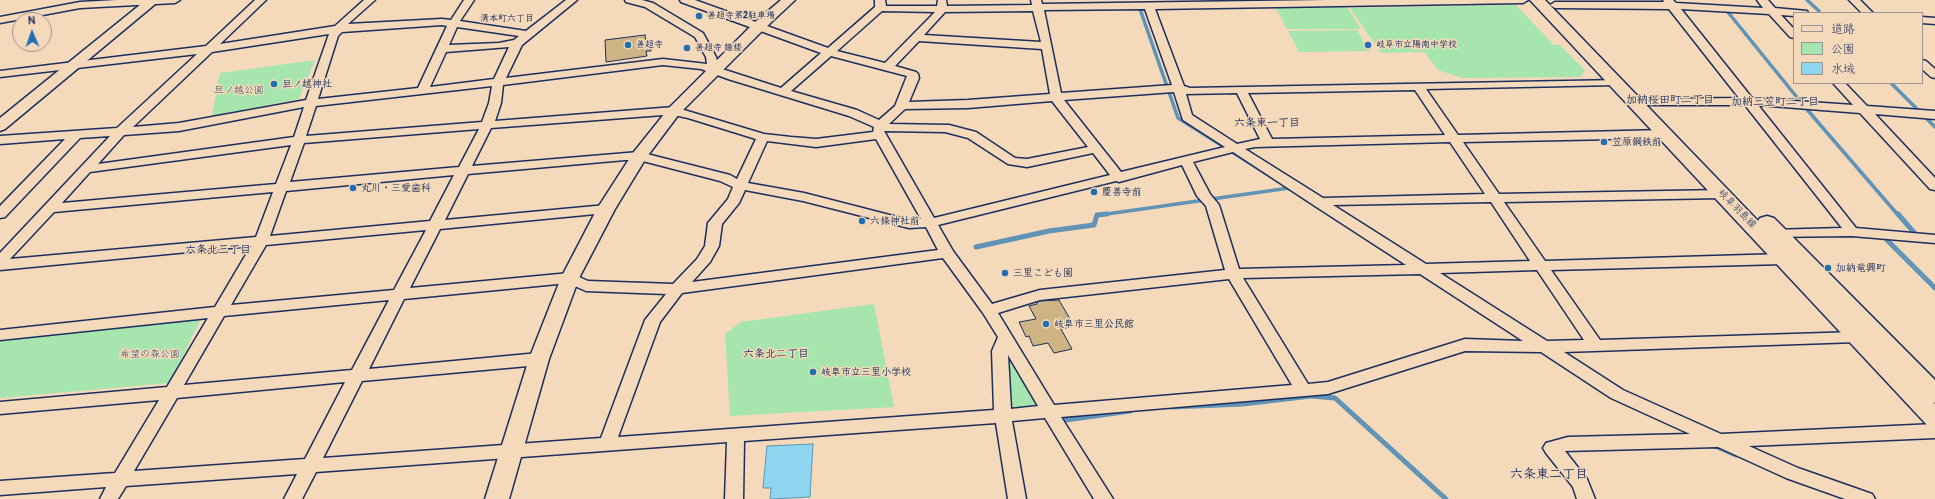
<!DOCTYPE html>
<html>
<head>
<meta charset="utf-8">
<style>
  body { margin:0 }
  #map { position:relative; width:1935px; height:499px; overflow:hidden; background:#f4d9ba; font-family:Pangolin,"Klee One",sans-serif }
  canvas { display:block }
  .legend { position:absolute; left:1793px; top:12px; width:130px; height:72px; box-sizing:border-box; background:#f4d9ba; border:1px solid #9d9595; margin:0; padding:5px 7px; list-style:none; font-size:12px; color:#1b2f5e }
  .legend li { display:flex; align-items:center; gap:8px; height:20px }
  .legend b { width:20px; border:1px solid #9d9595 }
  .north { position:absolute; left:12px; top:12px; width:40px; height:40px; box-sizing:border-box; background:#f4d9ba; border:1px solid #9d9595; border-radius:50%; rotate:358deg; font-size:11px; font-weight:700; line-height:16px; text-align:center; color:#1b2f5e }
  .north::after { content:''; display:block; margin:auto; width:14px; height:18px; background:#1f6fb2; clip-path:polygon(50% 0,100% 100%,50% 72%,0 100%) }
</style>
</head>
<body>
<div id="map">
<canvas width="1935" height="499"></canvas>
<ul class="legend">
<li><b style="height:5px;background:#f4d9ba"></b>道路</li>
<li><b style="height:11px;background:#a6e5ad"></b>公園</li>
<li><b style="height:11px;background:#8ed5f0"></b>水域</li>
</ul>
<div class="north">N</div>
</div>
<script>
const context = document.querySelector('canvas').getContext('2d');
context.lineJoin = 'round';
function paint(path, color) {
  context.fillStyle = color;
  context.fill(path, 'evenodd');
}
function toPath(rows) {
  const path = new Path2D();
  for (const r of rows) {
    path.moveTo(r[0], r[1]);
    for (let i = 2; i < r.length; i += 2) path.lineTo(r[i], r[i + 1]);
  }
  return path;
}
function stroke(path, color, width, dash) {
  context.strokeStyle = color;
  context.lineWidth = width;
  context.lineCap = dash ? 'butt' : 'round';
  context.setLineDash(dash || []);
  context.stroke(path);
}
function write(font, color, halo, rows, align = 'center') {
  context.font = font + ' Pangolin,"Klee One",sans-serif';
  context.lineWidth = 3;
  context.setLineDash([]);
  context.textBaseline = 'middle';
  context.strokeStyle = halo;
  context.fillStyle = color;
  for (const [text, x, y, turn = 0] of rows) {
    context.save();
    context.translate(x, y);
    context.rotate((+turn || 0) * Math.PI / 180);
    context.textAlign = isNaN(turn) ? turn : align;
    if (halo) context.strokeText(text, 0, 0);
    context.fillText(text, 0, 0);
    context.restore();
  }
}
paint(toPath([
  [1516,5,1554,45,1560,45,1585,70,1580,77,1462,78,1438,70,1424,52,1381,53,1350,8],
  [1347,7,1361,29,1287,29,1276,8],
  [1357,30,1369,51,1299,52,1288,31],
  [315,60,299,99,212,116,220,73],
  [874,304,894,407,730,416,725,334,741,322],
  [201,318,170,383,0,398,0,340],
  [1011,354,1041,406,1006,408,1003,355]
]), '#a6e5ad');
const water = toPath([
  [813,444,810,497,770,499,771,488,763,488,767,446,813,444]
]);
paint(water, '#8ed5f0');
stroke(water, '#6093b6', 1);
stroke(toPath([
  [1807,0,1819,11],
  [1140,9,1178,118,1278,181],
  [1727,11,1804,106,1898,215],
  [1891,83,1935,127],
  [1100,215,1289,188]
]), '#6093b6', 3.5);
stroke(toPath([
  [1898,214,1918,237],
  [1887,240,1935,288],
  [976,247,1049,231,1094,225,1097,215,1107,214],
  [1171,407,1243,404,1311,396,1335,398,1446,499],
  [1066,420,1130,411],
  [1713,445,1736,455]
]), '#6093b6', 5);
const building = toPath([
  [645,35,646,40,650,40,651,51,646,51,647,56,606,62,605,40,645,35],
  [1059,300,1074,326,1061,329,1072,349,1054,353,1048,343,1033,346,1029,336,1026,337,1019,322,1036,319,1029,306,1037,304,1036,303,1040,301,1059,300]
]);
paint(building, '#ceb484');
stroke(building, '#1b2f5e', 1);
const minor = toPath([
  [117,0,180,0,175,3,80,8,0,23,0,17,80,2,117,0],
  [255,0,266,0,220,44,335,26,364,0,375,0,348,24,442,19,451,20,464,0,474,0,460,21,526,31,566,0,577,0,522,45,506,78,663,59,707,64,706,57,695,37,645,7,626,2,625,0,642,0,653,3,703,33,716,57,719,68,781,88,821,53,681,2,680,0,695,0,828,48,875,7,875,0,885,0,886,6,937,6,938,0,946,0,947,6,1032,5,1031,0,1041,0,1042,4,1327,0,1528,0,1523,3,1155,9,1184,86,1190,88,1620,80,1622,82,1616,85,1426,89,1458,135,1665,130,1671,134,1665,138,1463,142,1499,194,1722,190,1727,191,1729,194,1727,197,1722,198,1504,202,1545,261,1783,254,1788,256,1790,259,1788,262,1783,264,1551,270,1600,340,1857,332,1862,333,1865,337,1862,341,1857,342,1564,352,1623,390,1721,434,1935,424,1935,438,1749,446,1798,468,1872,494,1875,499,1845,499,1786,478,1718,447,1565,451,1587,479,1595,499,1577,499,1573,487,1546,453,1543,448,1546,443,1568,437,1690,434,1611,398,1541,352,1465,351,1328,394,1061,417,1113,499,1094,499,1045,418,1012,421,1026,499,1008,499,996,423,744,441,743,499,725,499,727,442,316,472,302,499,284,499,297,474,126,486,118,499,100,499,106,487,0,495,0,481,115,473,159,400,0,414,0,402,167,387,208,318,0,340,0,330,215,307,251,246,0,270,0,253,110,136,80,138,5,217,0,218,0,206,65,139,0,144,0,136,117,128,197,54,0,77,0,71,206,46,255,0],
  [1145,9,1172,85,1061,93,1044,10,1145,9],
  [882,11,935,12,885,63,837,51,882,11],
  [1033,11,1041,42,924,35,945,12,1033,11],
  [442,25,447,26,418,88,318,99,338,36,342,32,442,25],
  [457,27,519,36,514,40,499,43,449,45,457,27],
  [329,34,306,100,179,123,133,127,212,52,329,34],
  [919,41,1042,49,1050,94,968,100,909,102,919,78,918,74,916,72,895,66,919,41],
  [509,47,494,79,430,87,446,52,509,47],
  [831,56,907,76,895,106,879,120,857,110,791,91,831,56],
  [663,65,701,69,728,79,849,116,874,127,873,132,816,139,791,137,764,134,674,107,495,121,501,103,503,85,663,65],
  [492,86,489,103,482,122,306,136,316,106,492,86],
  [1415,90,1445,135,1272,139,1248,93,1415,90],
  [1174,92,1183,120,1225,147,1121,172,1064,100,1174,92],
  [1237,93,1260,139,1237,144,1192,115,1186,94,1237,93],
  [1052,101,1088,147,1027,159,1015,158,976,132,949,125,889,124,905,109,968,108,1052,101],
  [304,107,294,137,98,164,124,135,179,131,304,107],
  [663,115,674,115,688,118,756,139,737,179,730,175,639,152,472,166,491,128,663,115],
  [479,129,459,167,290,182,304,143,479,129],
  [884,131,945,132,968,138,1008,164,1027,167,1093,153,1110,175,934,218,884,131],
  [876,139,921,219,909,220,804,193,748,183,767,141,816,147,876,139],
  [1450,142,1485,194,1323,198,1245,149,1255,147,1450,142],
  [291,145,276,184,62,203,90,172,291,145],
  [1233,152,1315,206,1406,265,1239,269,1219,205,1210,194,1193,162,1233,152],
  [625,160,639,160,720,181,733,187,728,199,708,223,705,246,697,259,673,284,588,281,570,273,410,288,440,229,606,213,611,212,613,209,611,206,606,205,445,220,468,174,625,160],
  [1182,165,1197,196,1206,206,1225,270,1040,290,992,304,953,251,938,225,1116,181,1119,182,1182,165],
  [454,175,430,221,270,236,286,191,454,175],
  [745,190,803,201,909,228,926,227,938,250,692,282,710,262,719,246,722,224,739,203,745,190],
  [273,192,256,237,10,259,54,212,273,192],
  [1491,202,1530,261,1426,264,1333,205,1491,202],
  [426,230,394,290,231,305,266,245,426,230],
  [943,258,983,313,998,337,992,351,994,410,618,437,660,322,682,293,943,258],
  [1537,270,1584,340,1547,341,1440,273,1537,270],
  [1420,274,1523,341,1465,339,1328,382,1308,384,1243,278,1420,274],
  [1229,279,1292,385,1054,405,998,313,1040,300,1229,279],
  [568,283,586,291,666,294,645,320,601,438,323,458,362,381,539,365,545,363,547,359,545,355,539,353,369,369,404,299,568,283],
  [389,300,352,370,184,385,224,316,389,300],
  [1008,355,1038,406,1011,409,1008,355],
  [345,382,305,459,134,471,177,398,345,382],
  [1663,0,1673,0,1676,3,1763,8,1757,0,1768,0,1775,8,1807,11,1808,13,1794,13,1794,16,1781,15,1794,29,1794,38,1790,37,1769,14,1681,9,1752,98,1853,105,1833,83,1845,83,1867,106,1935,111,1935,119,1875,114,1935,178,1935,190,1930,189,1860,113,1758,105,1856,228,1935,235,1935,243,1852,236,1765,237,1763,234,1765,231,1770,230,1842,228,1745,105,1646,105,1644,103,1646,101,1650,99,1739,98,1669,9,1555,8,1550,5,1555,2,1664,2,1663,0],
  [1849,0,1860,0,1873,13,1862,13,1849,0],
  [1922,17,1935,18,1935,24,1922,23,1922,17],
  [1922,60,1926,61,1935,69,1935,78,1931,77,1922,69,1922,60]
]);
const tertiary = toPath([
  [146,0,160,0,5,129,0,131,0,118,146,0],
  [781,0,795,0,764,29,679,114,646,158,615,209,579,278,549,359,509,499,485,499,529,359,561,278,597,209,633,153,669,108,754,23,781,0]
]);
const secondary = toPath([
  [1530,0,1545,0,1758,221,1760,218,1767,216,1774,218,1935,380,1935,403,1933,402,1935,404,1935,428,1927,425,1530,0]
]);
stroke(minor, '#1b2f5e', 3);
stroke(tertiary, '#1b2f5e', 3);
stroke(secondary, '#1b2f5e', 3);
paint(minor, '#f4d9ba');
paint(tertiary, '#f4d9ba');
paint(secondary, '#f4d9ba');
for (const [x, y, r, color] of [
  [699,16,4,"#1f6fb2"],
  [628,45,4,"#1f6fb2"],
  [1368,45,4,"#1f6fb2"],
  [687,48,4,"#1f6fb2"],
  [274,84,4,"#1f6fb2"],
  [1604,142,4,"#1f6fb2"],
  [353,188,4,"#1f6fb2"],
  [1094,192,4,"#1f6fb2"],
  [862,221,4,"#1f6fb2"],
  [1828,268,4,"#1f6fb2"],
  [1005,273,4,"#1f6fb2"],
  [1046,324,4,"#1f6fb2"],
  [813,372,4,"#1f6fb2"]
]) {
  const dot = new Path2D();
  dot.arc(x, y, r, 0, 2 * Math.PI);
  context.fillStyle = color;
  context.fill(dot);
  stroke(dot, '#f4d9ba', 1.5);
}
write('bold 9px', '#1b2f5e', '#f4d9ba', [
  ["善超寺第2駐車場",707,16],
  ["善超寺",636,45],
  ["岐阜市立陽南中学校",1376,45],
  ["善超寺 鐘楼",695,48]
], 'left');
write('bold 9px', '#1b2f5e', '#f4d9ba', [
  ["清本町六丁目",507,19]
]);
write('bold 10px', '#1b2f5e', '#f4d9ba', [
  ["旦ノ越神社",282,84],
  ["笠原鋼鉄前",1612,142],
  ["丸川・三愛歯科",361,188],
  ["慶善寺前",1102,192],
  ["六條神社前",870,221],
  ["加納竜興町",1836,268],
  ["三里こども園",1013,273],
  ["岐阜市三里公民館",1054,324],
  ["岐阜市立三里小学校",821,372]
], 'left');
write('10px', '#304a6a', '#f4d9ba', [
  ["旦ノ越公園",239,90],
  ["希望の森公園",150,354]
]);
write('10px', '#1b2f5e', '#f4d9ba', [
  ["岐阜羽島線",1737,209,46]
]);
write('bold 11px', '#1b2f5e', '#f4d9ba', [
  ["加納桜田町二丁目",1670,100],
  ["加納三笠町二丁目",1775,102],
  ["六条東一丁目",1267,123],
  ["六条北三丁目",218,250],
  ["六条北二丁目",776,354]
]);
write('bold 13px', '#1b2f5e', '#f4d9ba', [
  ["六条東二丁目",1549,475]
]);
</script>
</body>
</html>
